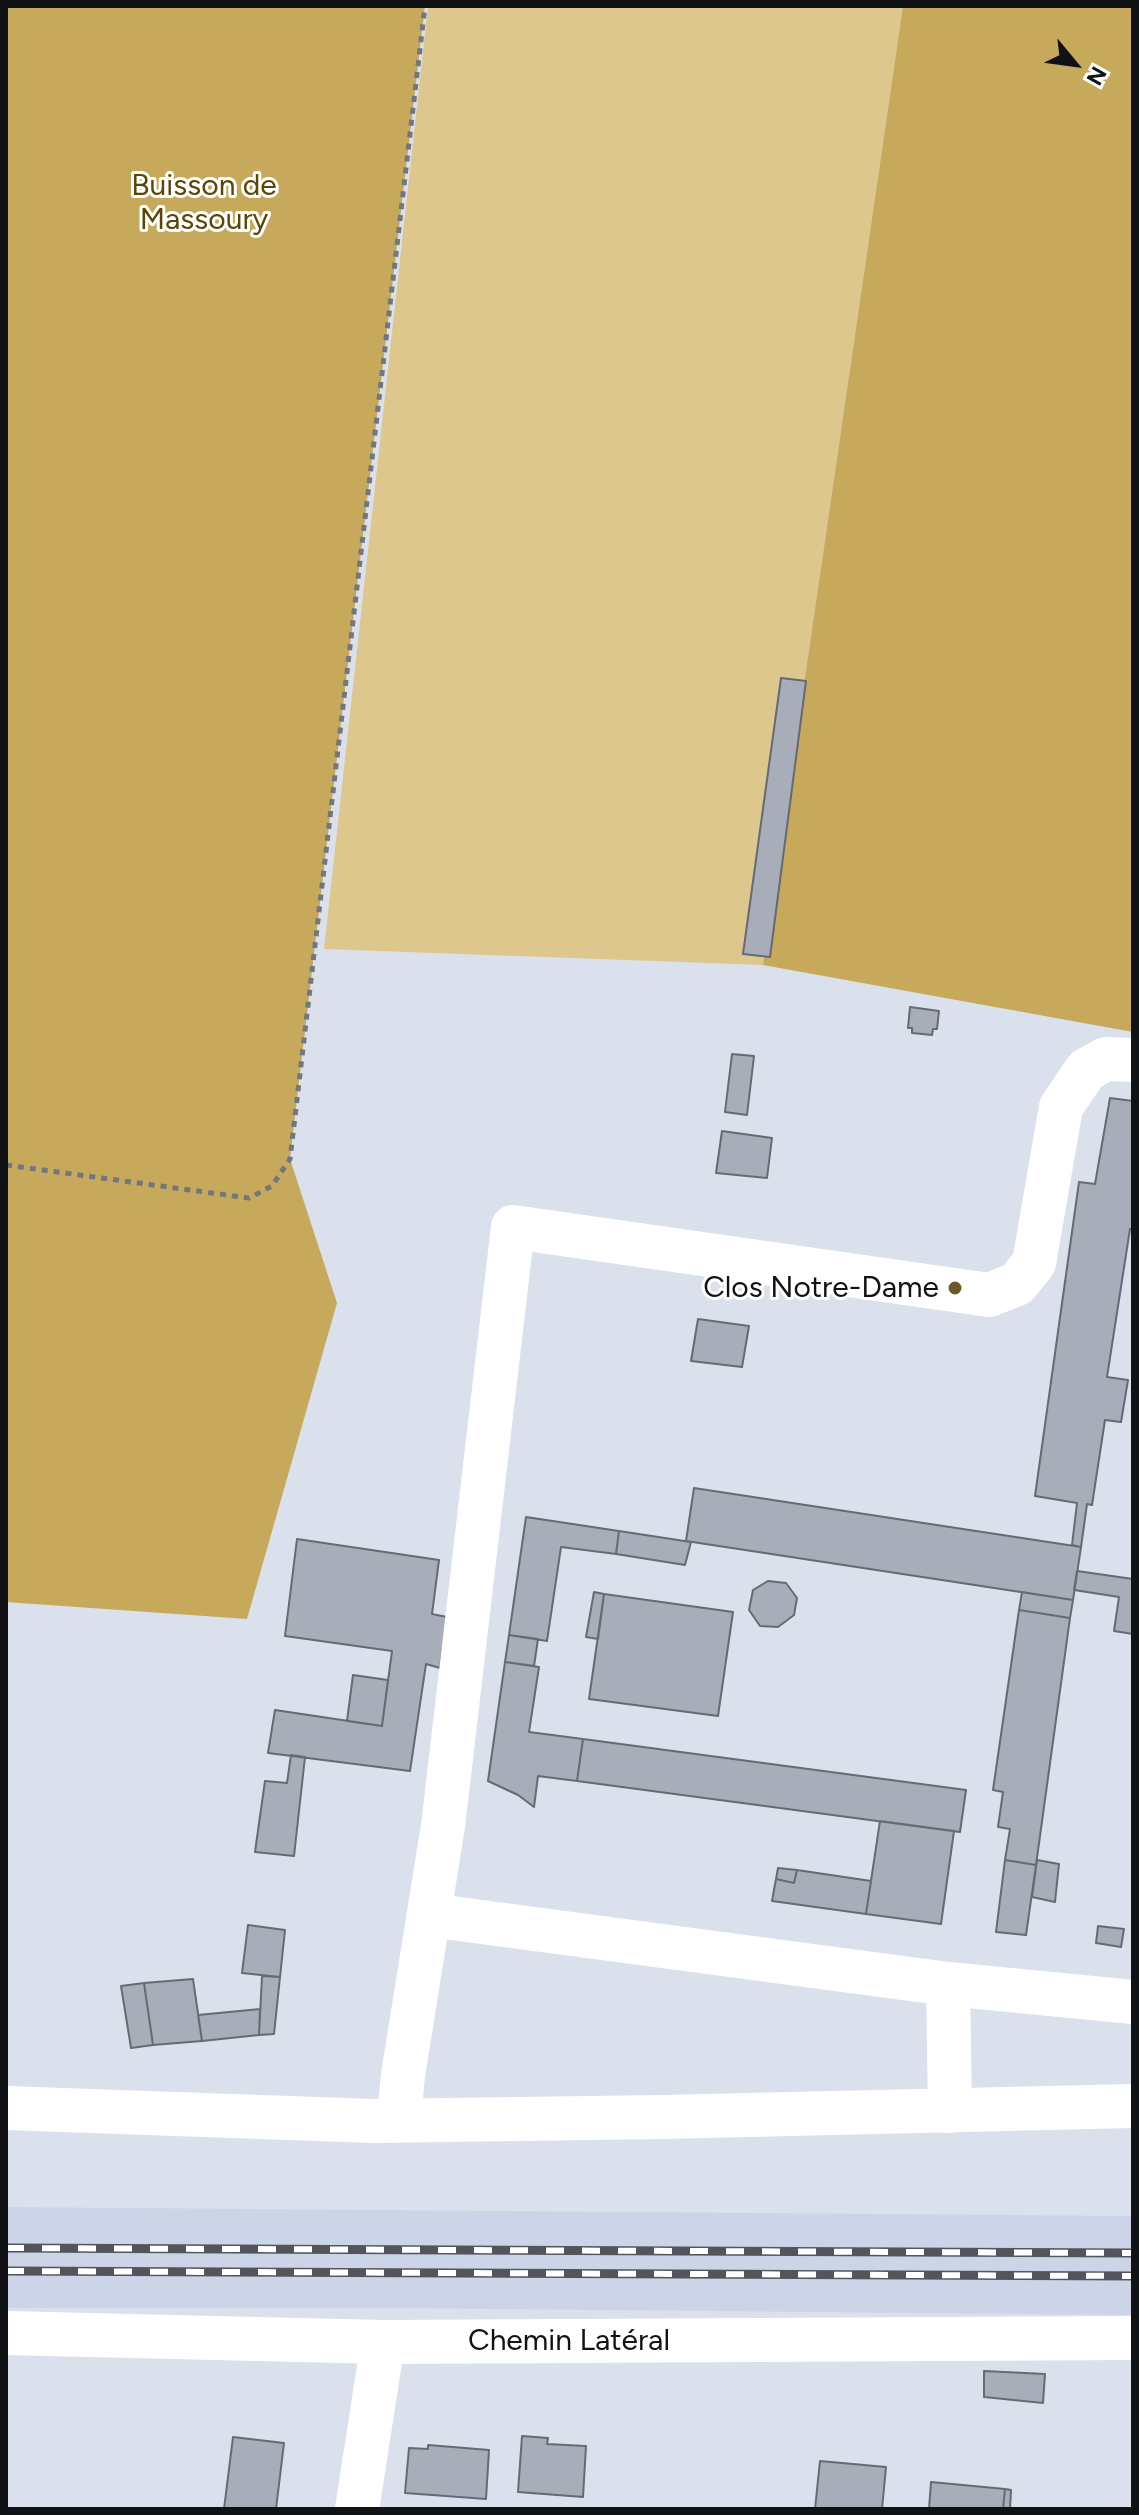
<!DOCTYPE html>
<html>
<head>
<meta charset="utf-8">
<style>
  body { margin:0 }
  #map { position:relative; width:1139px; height:2515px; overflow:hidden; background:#dae1ed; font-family:Figtree,sans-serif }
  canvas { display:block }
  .frame { position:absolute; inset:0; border:8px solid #101216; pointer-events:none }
  .north { position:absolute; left:1035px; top:24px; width:80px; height:80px; -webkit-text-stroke:6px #fff; paint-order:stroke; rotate:119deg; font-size:22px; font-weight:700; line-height:32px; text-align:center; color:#101216 }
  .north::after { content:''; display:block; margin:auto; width:28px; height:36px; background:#101216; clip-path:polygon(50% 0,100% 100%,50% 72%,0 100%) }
</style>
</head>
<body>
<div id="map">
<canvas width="1139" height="2515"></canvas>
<div class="frame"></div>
<div class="north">N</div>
</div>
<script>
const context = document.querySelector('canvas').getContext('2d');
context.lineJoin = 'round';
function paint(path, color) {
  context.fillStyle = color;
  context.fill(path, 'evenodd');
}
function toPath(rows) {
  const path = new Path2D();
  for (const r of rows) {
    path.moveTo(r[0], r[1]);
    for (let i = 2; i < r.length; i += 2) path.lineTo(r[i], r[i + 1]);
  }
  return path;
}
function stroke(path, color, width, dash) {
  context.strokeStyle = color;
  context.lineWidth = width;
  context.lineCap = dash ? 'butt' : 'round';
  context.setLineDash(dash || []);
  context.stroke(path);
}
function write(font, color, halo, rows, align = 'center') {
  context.font = font + ' Figtree,sans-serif';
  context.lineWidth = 6;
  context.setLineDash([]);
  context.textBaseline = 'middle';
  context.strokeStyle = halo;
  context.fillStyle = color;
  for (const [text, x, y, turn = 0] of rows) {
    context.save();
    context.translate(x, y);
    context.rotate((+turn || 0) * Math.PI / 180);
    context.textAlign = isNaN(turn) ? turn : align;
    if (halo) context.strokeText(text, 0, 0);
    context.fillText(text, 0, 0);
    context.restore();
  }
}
paint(toPath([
  [6,2207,1133,2216,1133,2315,388,2308,6,2308]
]), '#ccd5e8');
paint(toPath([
  [428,6,903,6,763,965,324,949]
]), '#dec78c');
paint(toPath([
  [6,6,425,6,290,1159,337,1303,247,1619,6,1602],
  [903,6,1133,6,1133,1032,763,965]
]), '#c6a95b');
const building = toPath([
  [781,678,806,681,770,957,743,954,781,678],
  [910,1007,939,1011,937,1029,933,1029,932,1035,912,1033,912,1028,908,1028,910,1007],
  [732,1054,754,1056,747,1115,725,1112,732,1054],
  [1110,1098,1133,1101,1133,1229,1130,1229,1107,1377,1128,1380,1121,1422,1105,1420,1092,1505,1087,1504,1081,1547,1072,1545,1077,1503,1035,1496,1079,1182,1095,1184,1110,1098],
  [722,1131,772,1138,767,1178,716,1173,722,1131],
  [698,1319,749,1326,742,1367,691,1361,698,1319],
  [694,1488,1081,1547,1073,1600,686,1541,694,1488],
  [526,1517,619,1531,616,1554,561,1547,547,1641,509,1635,526,1517],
  [619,1531,691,1542,685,1565,616,1554,619,1531],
  [297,1539,439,1560,432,1614,447,1617,440,1668,426,1664,410,1771,268,1753,275,1710,382,1726,392,1651,285,1636,297,1539],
  [1077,1571,1133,1579,1133,1634,1114,1631,1119,1597,1074,1590,1077,1571],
  [768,1581,786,1583,797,1598,794,1615,778,1627,760,1626,749,1610,753,1590,768,1581],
  [594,1592,604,1594,598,1639,586,1637,594,1592],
  [1022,1592,1073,1600,1070,1618,1019,1610,1022,1592],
  [604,1594,733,1612,718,1716,589,1699,604,1594],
  [1019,1610,1070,1618,1036,1865,1005,1860,1010,1829,998,1827,1003,1792,993,1790,1019,1610],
  [509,1635,538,1639,534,1666,505,1662,509,1635],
  [505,1662,539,1667,529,1732,583,1739,577,1781,538,1776,534,1807,518,1795,488,1781,505,1662],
  [353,1675,388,1680,382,1726,347,1721,353,1675],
  [583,1739,966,1790,960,1832,577,1781,583,1739],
  [291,1755,305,1757,294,1856,255,1852,265,1781,287,1783,291,1755],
  [880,1821,954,1831,941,1924,866,1914,880,1821],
  [1005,1860,1036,1865,1026,1935,996,1932,1005,1860],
  [1037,1860,1059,1864,1055,1902,1032,1897,1037,1860],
  [778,1868,797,1870,794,1883,776,1879,778,1868],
  [797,1870,871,1881,866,1914,772,1901,776,1879,794,1883,797,1870],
  [248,1925,285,1930,280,1977,242,1973,248,1925],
  [1098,1926,1124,1929,1121,1947,1096,1943,1098,1926],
  [262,1976,280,1977,274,2034,259,2035,262,1976],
  [193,1979,202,2041,153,2045,144,1983,193,1979],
  [144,1983,153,2045,131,2048,121,1986,144,1983],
  [260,2009,259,2035,202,2041,198,2015,260,2009],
  [984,2371,1045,2374,1043,2403,984,2397,984,2371],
  [522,2436,548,2438,547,2444,586,2446,583,2497,518,2492,522,2436],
  [233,2437,284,2443,276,2509,224,2509,233,2437],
  [428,2445,489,2450,486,2499,405,2493,409,2448,428,2449,428,2445],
  [820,2461,886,2467,882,2509,815,2509,820,2461],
  [931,2482,1005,2489,1003,2509,929,2509,931,2482],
  [1005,2489,1011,2490,1010,2509,1003,2509,1005,2489]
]);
paint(building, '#a8aeb9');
stroke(building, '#656b75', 2);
stroke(toPath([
  [6,1165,249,1198,272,1186,290,1159,425,6]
]), '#72767e', 5, [6, 6]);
stroke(toPath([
  [429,1915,948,1984,950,2111],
  [948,1984,1133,2002],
  [399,2120,403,2075,443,1826,513,1227,989,1295,1017,1284,1034,1263,1061,1107,1086,1070,1106,1059,1133,1060],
  [6,2333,383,2342,1133,2338],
  [357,2509,383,2342]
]), '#fff', 44);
stroke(toPath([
  [6,2108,374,2121,663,2117,1133,2106]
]), '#fff', 44);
const rail = toPath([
  [6,2248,1133,2253],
  [6,2271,1133,2276]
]);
stroke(rail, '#52565c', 9);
stroke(rail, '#fff', 6, [18]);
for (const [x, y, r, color] of [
  [955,1288,8,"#6d5a28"]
]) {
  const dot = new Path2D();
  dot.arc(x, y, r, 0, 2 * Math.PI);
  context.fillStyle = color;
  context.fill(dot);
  stroke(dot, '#fff', 3);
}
write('30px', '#5a4604', '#fff', [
  ["Buisson de",204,186],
  ["Massoury",204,220]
]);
write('30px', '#101216', '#fff', [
  ["Clos Notre-Dame",939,1288]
], 'right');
write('30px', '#101216', '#fff', [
  ["Chemin Latéral",569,2341]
]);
</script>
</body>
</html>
